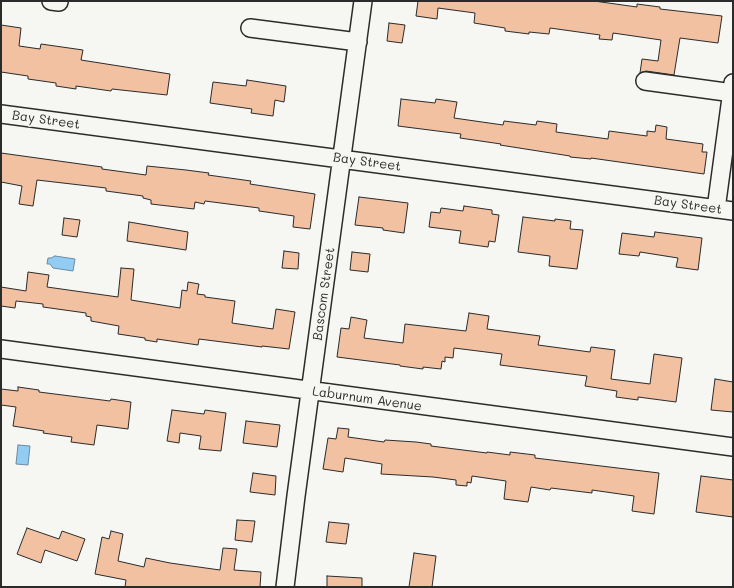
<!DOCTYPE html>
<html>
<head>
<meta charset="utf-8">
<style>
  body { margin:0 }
  #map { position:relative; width:734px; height:588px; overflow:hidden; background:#f6f6f2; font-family:Mali,sans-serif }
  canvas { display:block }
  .frame { position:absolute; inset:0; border:2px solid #2b2b2b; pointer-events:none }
</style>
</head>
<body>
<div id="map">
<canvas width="734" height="588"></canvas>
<div class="frame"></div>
</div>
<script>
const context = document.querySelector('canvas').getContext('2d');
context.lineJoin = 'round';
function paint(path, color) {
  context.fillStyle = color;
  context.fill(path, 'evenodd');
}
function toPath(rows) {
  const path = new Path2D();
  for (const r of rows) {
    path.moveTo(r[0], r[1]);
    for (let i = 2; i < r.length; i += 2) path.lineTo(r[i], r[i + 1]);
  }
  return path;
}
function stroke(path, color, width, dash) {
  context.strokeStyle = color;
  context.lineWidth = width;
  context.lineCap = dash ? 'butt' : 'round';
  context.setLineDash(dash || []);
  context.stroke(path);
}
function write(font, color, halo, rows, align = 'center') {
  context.font = font + ' Mali,sans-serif';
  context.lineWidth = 3.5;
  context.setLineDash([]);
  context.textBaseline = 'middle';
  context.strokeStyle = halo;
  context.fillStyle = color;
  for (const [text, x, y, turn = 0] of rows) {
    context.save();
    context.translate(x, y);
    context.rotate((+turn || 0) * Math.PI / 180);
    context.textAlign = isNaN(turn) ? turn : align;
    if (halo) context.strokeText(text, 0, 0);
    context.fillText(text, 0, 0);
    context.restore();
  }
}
const water = toPath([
  [55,256,75,259,73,271,53,268,50,264,47,264,48,258,51,258,55,256],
  [18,445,30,446,28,465,16,464,18,445]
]);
paint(water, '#93ccf3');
stroke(water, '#698ca3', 1);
const building = toPath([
  [418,1,594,1,637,7,637,4,660,7,660,9,722,16,718,43,680,38,674,75,646,71,640,73,642,59,658,61,661,40,613,33,612,40,599,39,600,35,550,28,549,34,529,32,529,34,505,31,505,28,474,23,475,13,438,8,437,19,416,16,418,1],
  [389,23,405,25,402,43,387,41,389,23],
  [1,25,21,28,19,46,40,49,41,44,83,50,81,60,170,74,167,95,112,89,111,91,76,86,76,89,56,86,56,83,28,79,28,76,1,72,1,25],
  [247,80,286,86,284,102,275,100,273,116,251,113,252,109,210,103,213,82,246,86,247,80],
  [401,99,435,103,436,99,457,102,454,118,503,125,504,121,536,125,537,121,557,124,556,132,608,139,609,131,647,136,647,131,655,132,656,125,667,127,666,139,703,144,702,152,707,152,704,174,591,158,591,159,570,157,570,156,500,145,501,144,460,138,461,134,398,126,401,99],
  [1,153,102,167,102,169,146,175,147,166,186,170,209,173,208,175,251,181,250,184,315,194,310,229,293,227,294,216,259,211,259,208,205,201,204,204,195,202,194,209,151,204,151,200,143,198,143,196,106,191,106,188,37,180,33,206,19,204,22,186,1,182,1,153],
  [359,197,408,203,404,233,383,230,383,228,355,225,359,197],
  [464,206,492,210,492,214,499,215,495,242,489,241,488,247,459,243,461,231,429,227,431,212,440,213,441,208,463,211,464,206],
  [523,217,555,221,555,219,571,221,570,229,583,230,577,269,549,266,550,256,518,252,523,217],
  [64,218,80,220,77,237,62,235,64,218],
  [129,222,188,232,186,250,127,241,129,222],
  [655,232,702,238,698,270,676,267,678,258,640,252,639,256,619,254,622,233,654,237,655,232],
  [284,251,299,253,298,269,282,268,284,251],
  [352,252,370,254,368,272,350,270,352,252],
  [121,268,134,269,131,300,180,308,182,290,187,291,188,282,199,284,197,294,205,295,205,297,235,301,232,323,273,329,276,309,295,312,289,349,262,346,262,347,199,339,198,345,157,339,157,342,145,340,145,338,118,334,119,326,91,321,91,317,86,316,86,313,43,307,43,304,16,301,15,308,1,306,1,287,26,291,28,272,49,275,47,287,118,297,121,268],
  [469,313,489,316,487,329,540,336,538,345,590,352,591,347,615,350,611,379,650,384,654,354,682,358,676,402,638,397,638,400,616,397,617,391,585,386,587,376,500,365,502,354,454,348,453,358,445,357,445,362,442,361,441,369,423,367,423,369,400,366,400,365,337,357,341,328,349,329,351,317,367,320,364,338,403,343,405,324,466,331,469,313],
  [715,379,733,382,733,412,711,410,715,379],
  [18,387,39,390,39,392,110,401,111,399,131,402,128,429,97,425,94,445,71,442,72,437,43,433,44,431,13,426,16,407,1,405,1,389,18,391,18,387],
  [172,410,204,414,205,410,226,413,221,451,199,449,201,436,180,433,179,443,167,441,172,410],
  [246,421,280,425,277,447,243,443,246,421],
  [338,428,349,429,348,437,384,442,385,440,416,442,431,444,431,446,487,453,487,452,510,455,510,452,535,455,535,458,659,473,654,514,632,511,634,496,592,490,592,493,551,488,550,490,531,487,528,502,504,499,506,481,472,476,471,483,467,482,467,486,456,485,456,480,433,477,381,474,382,464,345,458,343,472,323,469,328,438,336,439,338,428],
  [253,473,276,476,275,495,250,492,253,473],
  [701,476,733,480,733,517,696,512,701,476],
  [237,520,255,521,252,542,235,540,237,520],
  [329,522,349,524,346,544,326,542,329,522],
  [27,528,59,539,62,531,85,539,77,561,45,550,41,563,17,554,27,528],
  [111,531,123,534,118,561,144,567,146,558,170,563,220,570,223,548,237,549,234,570,261,572,260,587,125,587,126,580,95,574,102,537,109,539,111,531],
  [414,553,436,556,432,587,409,587,414,553],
  [327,576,362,578,362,587,327,587,327,576]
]);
paint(building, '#f1c1a1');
stroke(building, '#2b2b2b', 1);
const minor = toPath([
  [51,1,59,2],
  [250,28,358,42],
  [645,81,733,93],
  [1,114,733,211],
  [716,209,733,83],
  [1,349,733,447],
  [285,587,296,496,363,1]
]);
stroke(minor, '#2b2b2b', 20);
stroke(minor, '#f6f6f2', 17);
write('13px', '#2b2b2b', '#f6f6f2', [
  ["Bay Street",46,120,8],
  ["Bay Street",367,162,8],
  ["Bay Street",688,205,8],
  ["Bascom Street",324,294,-82],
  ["Laburnum Avenue",367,399,8]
]);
</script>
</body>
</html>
